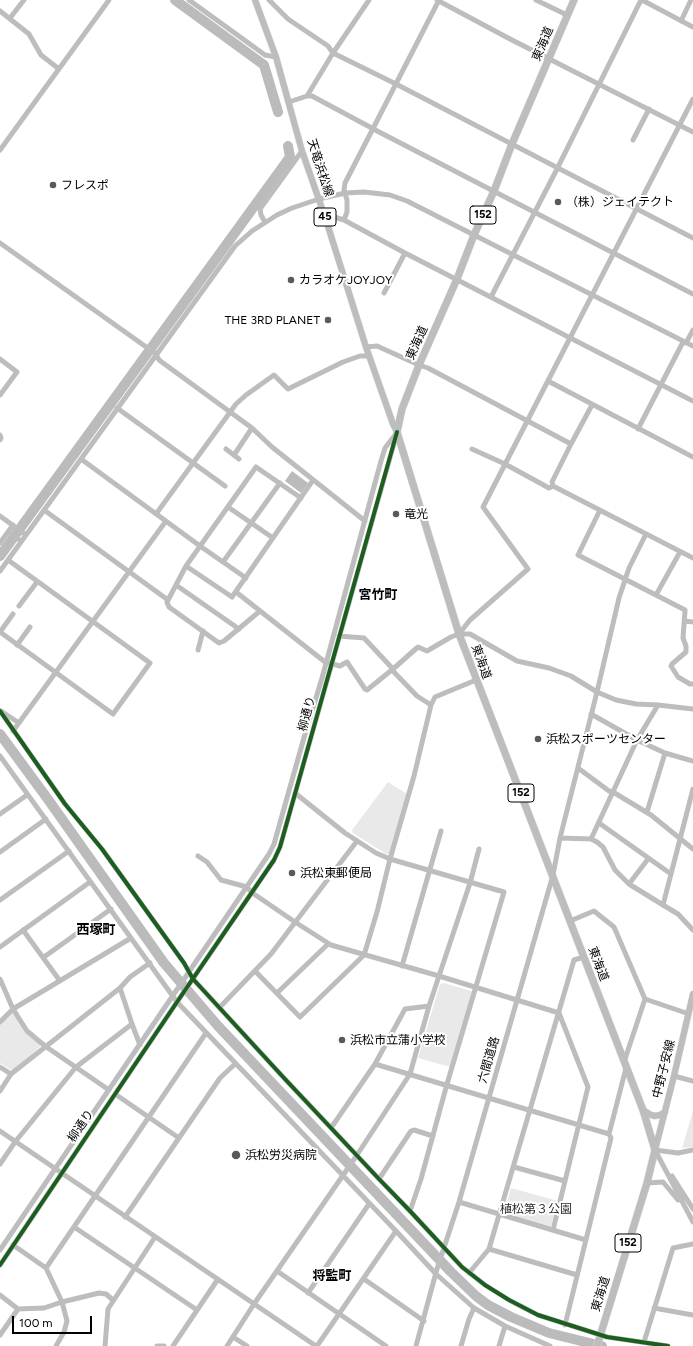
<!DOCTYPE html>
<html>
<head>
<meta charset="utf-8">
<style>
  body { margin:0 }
  #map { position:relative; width:693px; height:1346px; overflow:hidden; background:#fff; font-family:Figtree,sans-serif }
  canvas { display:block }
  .scale { position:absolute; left:12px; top:1316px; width:80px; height:18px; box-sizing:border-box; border:2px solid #000; border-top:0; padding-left:5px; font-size:12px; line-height:14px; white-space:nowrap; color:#000; -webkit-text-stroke:3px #fff; paint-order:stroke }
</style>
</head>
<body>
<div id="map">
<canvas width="693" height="1346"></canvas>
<div class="scale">100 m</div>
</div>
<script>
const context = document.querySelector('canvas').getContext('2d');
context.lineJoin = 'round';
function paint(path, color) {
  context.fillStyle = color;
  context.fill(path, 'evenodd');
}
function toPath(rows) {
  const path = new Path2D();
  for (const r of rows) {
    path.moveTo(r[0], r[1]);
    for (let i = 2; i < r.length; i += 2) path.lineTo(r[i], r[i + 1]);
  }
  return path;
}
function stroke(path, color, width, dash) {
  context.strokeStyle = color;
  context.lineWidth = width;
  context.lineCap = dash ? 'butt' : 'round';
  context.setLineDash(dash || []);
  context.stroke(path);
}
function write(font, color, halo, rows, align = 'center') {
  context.font = font + ' Figtree,"Noto Sans JP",sans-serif';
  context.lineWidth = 4;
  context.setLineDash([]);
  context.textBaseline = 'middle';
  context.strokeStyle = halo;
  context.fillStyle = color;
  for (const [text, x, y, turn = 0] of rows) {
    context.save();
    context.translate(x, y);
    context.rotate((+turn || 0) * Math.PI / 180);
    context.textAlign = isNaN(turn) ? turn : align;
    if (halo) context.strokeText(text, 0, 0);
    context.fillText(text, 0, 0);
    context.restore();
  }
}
paint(toPath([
  [388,782,407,794,389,854,386,854,353,833,352,830],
  [444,983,471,991,473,994,450,1067,418,1058,440,984],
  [12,1013,15,1014,40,1045,40,1047,14,1070,11,1070,0,1063,0,1025],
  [693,1111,693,1147,682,1148],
  [511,1188,558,1201,551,1226,549,1227,505,1215,504,1212]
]), '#e9e9e9');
paint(toPath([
  [292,471,308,483,301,493,285,481]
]), '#bbb');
stroke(toPath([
  [175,0,264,65,278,112],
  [0,556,290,157,288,146],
  [0,734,47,798,164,963,218,1026,451,1272,476,1296,488,1305,511,1317,549,1333,602,1346]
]), '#bbb', 10);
const major = toPath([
  [255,0,276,57,302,151,326,220,366,347,393,424,397,432],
  [643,1110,651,1115,655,1116,660,1115,665,1112],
  [655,1150,674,1076,693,994]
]);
const highway = toPath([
  [574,0,512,144,494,191,474,235,457,279,419,365,402,409,397,432,459,634,643,1110,655,1150,647,1183,597,1346]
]);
stroke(major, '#dbdbdb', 7);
stroke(highway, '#dbdbdb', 8);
stroke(toPath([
  [189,0,265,55,276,57],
  [269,0,288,19,328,46,333,53,396,84,693,238],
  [437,0,510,39,693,132],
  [536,0,567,15],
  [642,0,693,27],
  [0,11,29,34,41,55,59,69],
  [10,18,24,0],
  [681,21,691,0],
  [307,96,312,96,381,133,693,294],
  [289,102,307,96,333,53,369,0],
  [633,140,649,109],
  [0,150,109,0],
  [326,220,334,217,344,220,405,253,693,401],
  [344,220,347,212,347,200,344,190,345,183,439,0],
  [265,222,261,215,260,209,302,151],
  [0,243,156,354,159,360,252,428,272,447,365,521],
  [384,293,405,253],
  [491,297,557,169,641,0],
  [686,343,693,330],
  [366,347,377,346,419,365,428,368,571,444],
  [0,359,17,372,0,395],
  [548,381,693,457],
  [592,405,571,444,552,482,553,486,693,558],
  [117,408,225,486],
  [638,429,683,342],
  [0,435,1,438,0,440],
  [226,449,239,459],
  [472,449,505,464,549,488,553,486],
  [234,455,252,428],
  [81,459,200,546,246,578],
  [228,507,273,538],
  [44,510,168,600],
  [600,510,578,555,685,610,685,611,683,638,686,646,686,652,672,664,671,666,678,677,690,684,693,684],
  [156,514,236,404,246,395,274,375,288,389,343,362,360,356,369,356],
  [0,516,26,535],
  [8,532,21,541],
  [0,543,13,525],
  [223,562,280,483],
  [186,566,232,597,313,480],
  [0,571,235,246,252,231,277,215,292,208,319,199,345,193,364,192,390,195,407,201,693,346],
  [176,585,239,629],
  [236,592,325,662,340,666,347,662,365,689,367,690,393,669,418,647,427,651,451,637,459,634,470,634,517,661,549,668,571,676,597,692,616,700,636,704,658,705,693,709],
  [656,595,680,552],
  [19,606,37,582],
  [260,611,224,641,219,643,169,607,167,602,186,566,256,467,301,498],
  [685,621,693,622],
  [0,632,113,714,150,663,8,560],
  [0,632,13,614],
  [459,634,470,620,528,569,483,507,693,99],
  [339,636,364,638,393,669],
  [17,645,30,627],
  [198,650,203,631],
  [392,670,417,696,431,705],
  [0,711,65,804,102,849,184,963,193,979,284,1078,379,1179,410,1211,462,1267,485,1285,509,1300,538,1315,607,1337,668,1346],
  [1,711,19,723],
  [591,714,637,740,665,753,693,761],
  [13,731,166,521],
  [0,756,177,1002,396,1231,436,1274,474,1308,505,1326,550,1346],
  [578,768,609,791,613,792,651,815,693,849],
  [295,793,345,833,376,853,390,859,504,892,447,1084,421,1179,410,1211],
  [647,812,665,753],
  [0,814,27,795],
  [599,823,671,874,693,789],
  [560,838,591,839,637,740,658,705],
  [591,839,597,842,603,847,615,870,629,884,663,905,671,874],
  [0,852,46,819],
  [198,856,207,862,221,880,247,887,251,892,295,922,331,945,439,976,559,1013,588,1087,553,1230],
  [629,884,648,859],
  [0,900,69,851],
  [663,905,678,914,693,930],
  [570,921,594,911,614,927,645,999,689,1014],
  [23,930,60,981],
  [0,947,90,882],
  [44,957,111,909],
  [402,966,441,831],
  [255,971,300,1017,364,955,377,912,390,859,414,776,431,705,435,697,476,680],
  [0,979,13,1009,27,1031,45,1046,109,1090],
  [120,988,132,1024],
  [277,993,328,944],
  [220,1007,271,954,357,841],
  [0,1022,13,1009,131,938],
  [624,1062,645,999],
  [375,1064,609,1134],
  [0,1067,11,1074],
  [674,1076,693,1081],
  [0,1091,11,1074,120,988,130,977,150,963],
  [115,1094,179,1138],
  [331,1128,375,1064,405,1009,429,1006],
  [0,1131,316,1346],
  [655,1150,693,1222],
  [655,1150,678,1153,693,1150],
  [0,1164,15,1142,76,1067,132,1024,140,1045],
  [514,1167,565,1181],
  [672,1176,693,1209],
  [379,1179,411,1131,414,1130,433,1136],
  [647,1183,663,1182,678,1200],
  [459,1202,586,1240],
  [125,1217,220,1078,235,1064],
  [74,1227,197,1310],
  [489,1249,577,1275],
  [0,1250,269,854,274,844,305,734,322,678,381,461,385,448,395,435],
  [0,1265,177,1002,274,860,280,847,397,433],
  [46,1268,206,1033],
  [277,1271,386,1346],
  [469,1273,489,1249,574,960,584,957],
  [364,1279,424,1321],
  [308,1293,369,1204],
  [0,1295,18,1309,44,1308,62,1302,46,1268,13,1245],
  [654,1308,693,1315],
  [565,1325,611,1138,609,1134,626,1068],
  [0,1335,18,1309],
  [233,1337,247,1346],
  [644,1342,673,1248,693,1244],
  [56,1346,64,1332,67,1321,62,1302,99,1293,106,1294,113,1300],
  [105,1346,108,1309,155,1237],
  [157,1346,164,1346],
  [173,1346,218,1279],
  [227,1346,254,1304,357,1155,410,1074,429,1006,470,883,479,849],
  [317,1346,396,1231],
  [416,1346,437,1269,459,1202,553,875,560,838,597,692,619,598,629,568,646,534],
  [461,1346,469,1319,474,1308],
  [499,1346,505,1326]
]), '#bdbdbd', 5);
stroke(major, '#bdbdbd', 6);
stroke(highway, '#bdbdbd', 7);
stroke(toPath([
  [0,711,65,804,102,849,184,963,193,979,284,1078,379,1179,410,1211,462,1267,485,1285,509,1300,538,1315,607,1337,668,1346],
  [0,1265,177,1002,274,860,280,847,397,432]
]), '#1b5e20', 4);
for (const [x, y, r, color] of [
  [53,185,4,"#595959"],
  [558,202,4,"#595959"],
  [291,280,4,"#595959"],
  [328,320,4,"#595959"],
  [396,514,4,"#595959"],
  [538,739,4,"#595959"],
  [292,873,4,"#595959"],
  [342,1040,4,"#595959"],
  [236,1155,5,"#595959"]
]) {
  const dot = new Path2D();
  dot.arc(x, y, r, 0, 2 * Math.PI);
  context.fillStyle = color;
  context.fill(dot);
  stroke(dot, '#fff', 1.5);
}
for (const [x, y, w] of [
  [483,215,26],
  [325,217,22],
  [521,793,26],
  [628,1243,26]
]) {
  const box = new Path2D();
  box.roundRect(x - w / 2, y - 9, w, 18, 3);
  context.fillStyle = '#fff';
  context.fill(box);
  stroke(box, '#000', 1);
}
write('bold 11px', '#000', null, [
  ["152",483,215],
  ["45",325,217],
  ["152",521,793],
  ["152",628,1243]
]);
write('12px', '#000', '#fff', [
  ["東海道",543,44,-67],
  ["天竜浜松線",320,168,72],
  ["東海道",417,343,-66],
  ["東海道",481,662,70],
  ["柳通り",307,714,-75],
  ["東海道",598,964,69],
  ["六間道路",489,1060,-74],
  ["中野子安線",664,1069,-76],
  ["柳通り",81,1126,-56],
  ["東海道",601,1294,-73]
]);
write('12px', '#000', '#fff', [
  ["フレスポ",61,185],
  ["（株）ジェイテクト",566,202],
  ["カラオケJOYJOY",299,280],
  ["THE 3RD PLANET",320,320,"right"],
  ["竜光",404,514],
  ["浜松スポーツセンター",546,739],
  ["浜松東郵便局",300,873],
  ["浜松市立蒲小学校",350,1040],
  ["浜松労災病院",245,1155]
], 'left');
write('12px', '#2e2e2e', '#fff', [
  ["植松第３公園",536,1209]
]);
write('bold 13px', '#000', '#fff', [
  ["宮竹町",378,595],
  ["西塚町",96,930],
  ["将監町",332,1276]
]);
</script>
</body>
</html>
